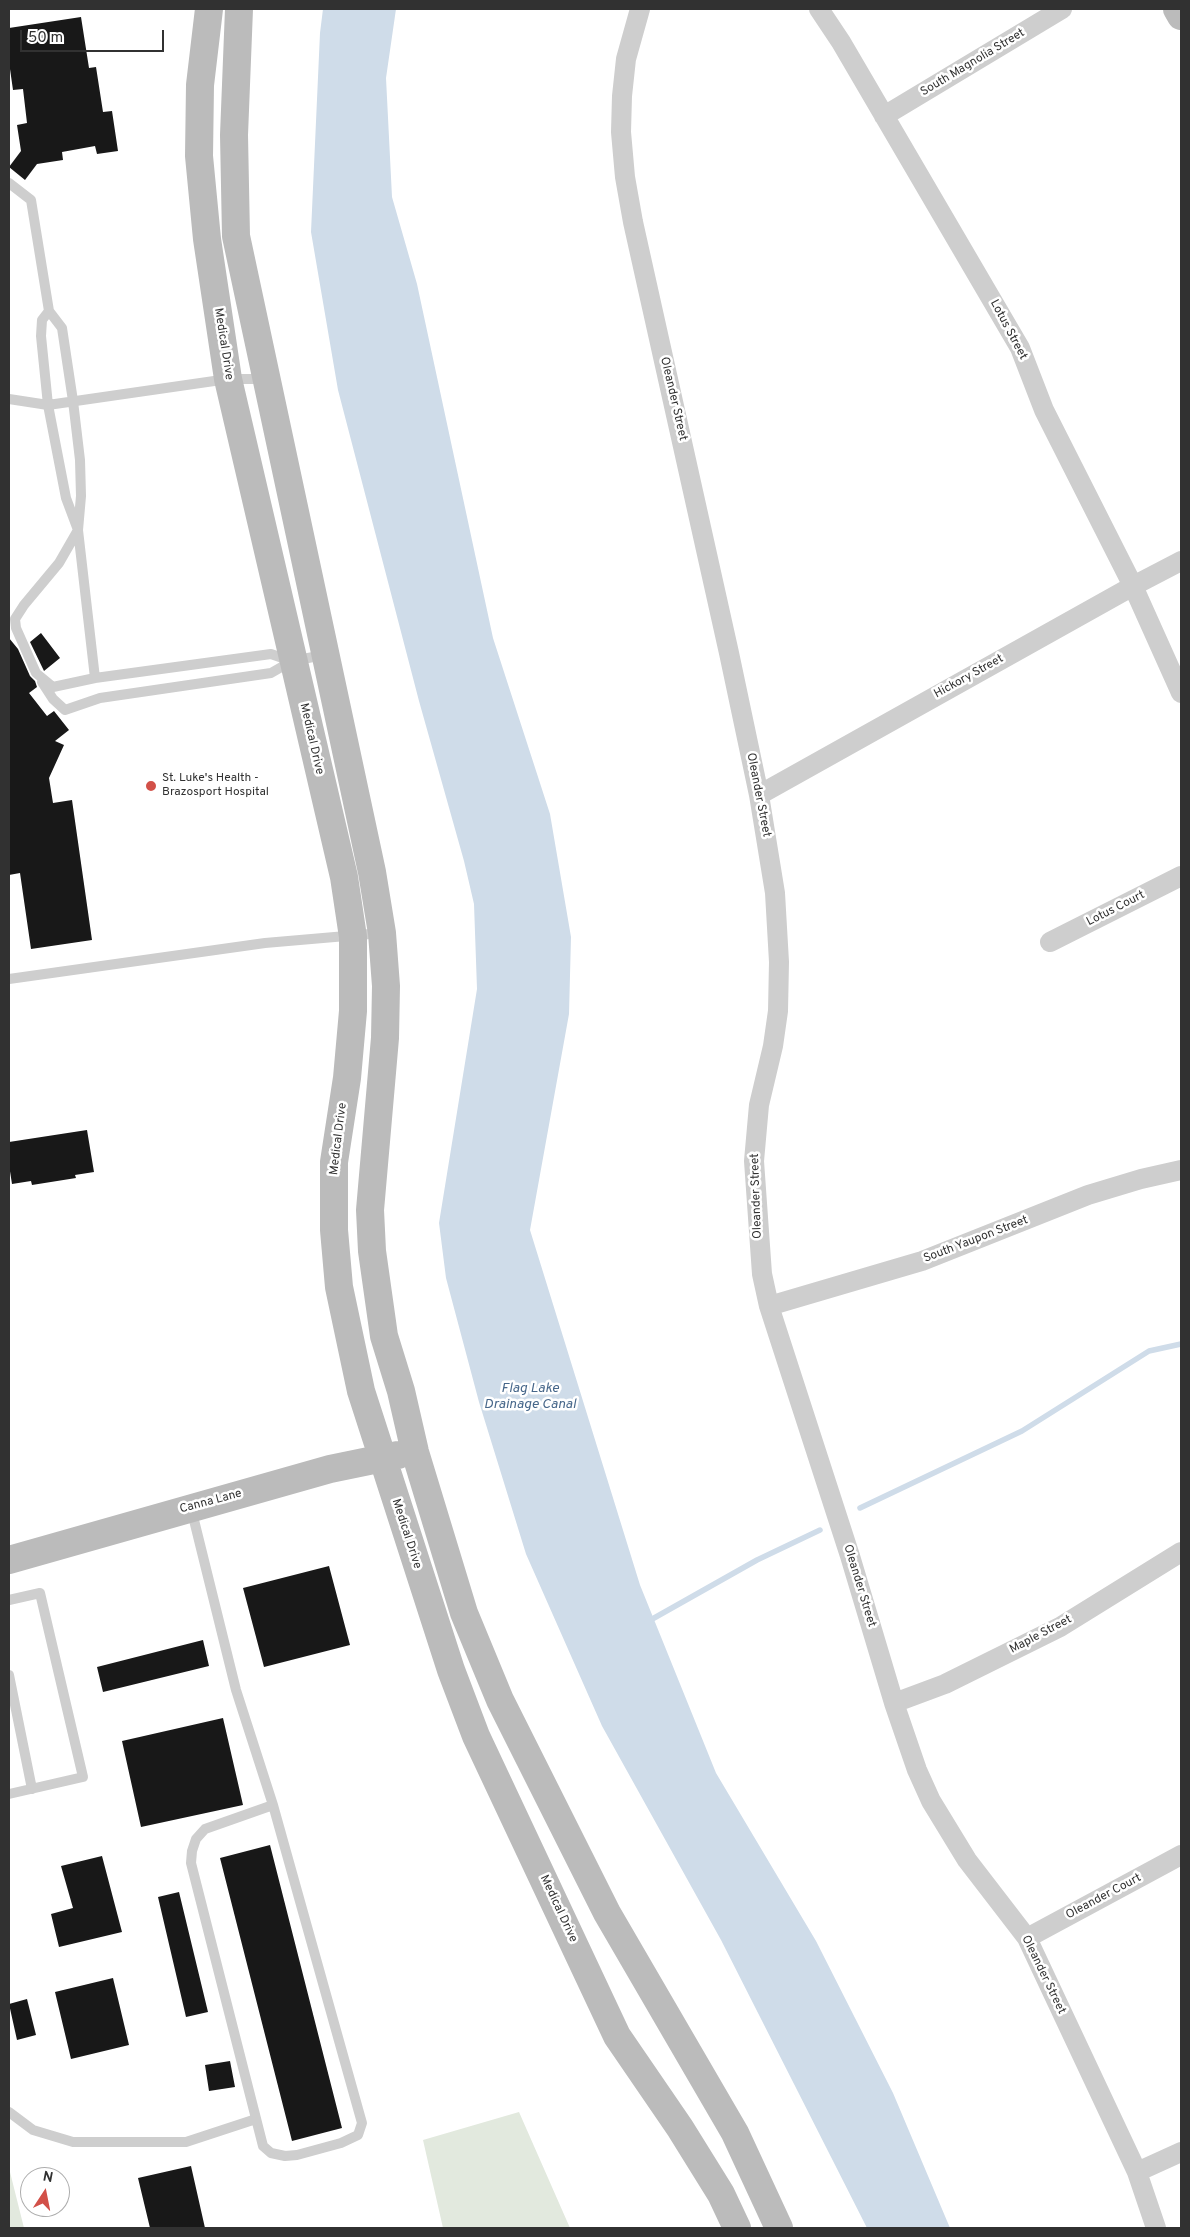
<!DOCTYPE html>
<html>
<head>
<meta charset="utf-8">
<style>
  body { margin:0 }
  #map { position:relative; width:1190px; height:2237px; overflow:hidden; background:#fff; font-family:Overpass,sans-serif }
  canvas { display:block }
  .frame { position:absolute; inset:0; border:10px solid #313131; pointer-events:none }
  .north { position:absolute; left:20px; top:2167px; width:50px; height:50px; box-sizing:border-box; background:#fff; border:1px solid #adadad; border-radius:50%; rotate:11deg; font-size:14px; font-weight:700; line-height:20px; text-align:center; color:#313131 }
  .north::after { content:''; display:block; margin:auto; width:18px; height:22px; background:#d25048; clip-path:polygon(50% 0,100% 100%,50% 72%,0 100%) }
  .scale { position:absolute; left:20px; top:30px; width:144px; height:22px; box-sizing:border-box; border:2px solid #313131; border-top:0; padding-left:6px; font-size:15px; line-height:18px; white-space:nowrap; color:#313131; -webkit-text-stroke:4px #fff; paint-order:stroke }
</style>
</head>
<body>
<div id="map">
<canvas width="1190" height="2237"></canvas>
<div class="frame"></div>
<div class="north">N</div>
<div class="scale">50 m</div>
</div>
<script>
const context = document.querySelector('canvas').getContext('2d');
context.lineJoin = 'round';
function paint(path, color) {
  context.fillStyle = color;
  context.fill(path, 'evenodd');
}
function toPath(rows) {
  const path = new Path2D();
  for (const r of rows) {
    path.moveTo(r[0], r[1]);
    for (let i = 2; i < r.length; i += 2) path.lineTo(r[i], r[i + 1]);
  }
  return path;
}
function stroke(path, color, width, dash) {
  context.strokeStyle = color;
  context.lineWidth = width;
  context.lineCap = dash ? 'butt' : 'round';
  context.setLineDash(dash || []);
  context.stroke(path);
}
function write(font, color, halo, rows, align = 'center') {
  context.font = font + ' Overpass,sans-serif';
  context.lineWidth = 5;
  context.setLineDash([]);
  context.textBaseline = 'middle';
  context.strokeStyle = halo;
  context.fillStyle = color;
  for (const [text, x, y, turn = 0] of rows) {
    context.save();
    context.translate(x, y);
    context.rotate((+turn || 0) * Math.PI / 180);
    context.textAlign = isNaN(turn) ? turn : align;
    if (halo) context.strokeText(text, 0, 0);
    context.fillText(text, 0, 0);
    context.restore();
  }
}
paint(toPath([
  [519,2112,570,2228,443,2228,423,2140],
  [9,2168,24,2228,9,2228]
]), '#e2e9de');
paint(toPath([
  [323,9,396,9,386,78,392,197,417,284,493,638,550,814,571,937,569,1014,530,1230,640,1585,716,1773,816,1941,893,2093,950,2228,867,2228,721,1940,602,1726,526,1554,479,1402,446,1278,439,1223,477,989,474,904,464,861,419,701,338,390,311,232,320,33]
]), '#cfdce9');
stroke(toPath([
  [860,1508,1022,1431,1149,1351,1181,1344],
  [647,1622,757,1560,820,1530]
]), '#cfdce9', 5.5);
paint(toPath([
  [81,17,89,68,96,67,103,112,112,111,118,151,97,154,95,146,62,152,63,160,37,164,25,180,9,167,21,151,17,125,27,123,23,89,13,90,9,62,9,28],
  [41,633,60,658,44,671,30,642],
  [9,638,18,649,30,676,35,681,37,687,29,693,47,716,54,711,69,730,55,741,64,745,49,778,53,803,72,800,92,940,31,949,20,873,9,875],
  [87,1130,94,1172,75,1175,76,1178,32,1185,31,1181,12,1184,9,1165,9,1142],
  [329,1566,350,1645,264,1667,243,1588],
  [203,1640,209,1666,103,1692,97,1667],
  [223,1718,243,1805,141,1827,122,1741],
  [270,1845,342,2128,292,2141,220,1858],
  [102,1856,122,1932,59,1947,51,1914,73,1908,61,1866],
  [179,1892,208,2012,186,2017,158,1897],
  [113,1978,129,2045,71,2059,55,1992],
  [27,1999,36,2035,17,2040,9,2004],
  [230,2061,235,2087,209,2091,205,2065],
  [191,2166,205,2228,150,2228,138,2178]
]), '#181818');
stroke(toPath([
  [9,183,31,200,49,311],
  [9,399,48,405,228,379,265,379],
  [78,530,66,498,48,405,41,336,42,320,49,311,62,328,73,401,80,460,81,496,78,530,95,678],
  [78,530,59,563,24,605,15,619,16,628,36,673,53,687,95,678,271,654,291,661],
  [42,682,53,699,65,710,100,698,271,673,292,661,324,655],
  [9,979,265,943,381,933],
  [191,1508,236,1690,273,1805,362,2123,358,2135,341,2143,297,2155,285,2156,271,2153,263,2146,191,1863,192,1851,196,1839,205,1829,273,1805],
  [9,1600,40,1593,83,1777,9,1794],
  [9,1675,32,1789],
  [9,2112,33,2130,73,2142,186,2142,256,2119]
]), '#cecece', 10);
stroke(toPath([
  [640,9,626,59,622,96,621,132,625,177,633,222,729,653,759,795,775,893,779,962,778,1011,773,1046,759,1105,754,1161,762,1274,769,1306,850,1556,894,1703,917,1770,931,1801,967,1860,1027,1938,1137,2172,1156,2228],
  [819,9,841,42,1020,348,1044,410,1133,586,1181,693],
  [884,116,1062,9],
  [759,795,1133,586,1181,561],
  [1050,942,1181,876],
  [769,1306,922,1261,1088,1195,1141,1179,1181,1170],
  [894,1703,945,1684,1060,1627,1181,1552],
  [1027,1938,1181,1855],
  [1137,2172,1181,2152]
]), '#cecece', 20);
stroke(toPath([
  [209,9,200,85,199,156,207,239,228,379,344,877,353,937,353,1011,347,1078,334,1162,334,1230,339,1287,361,1391,451,1670,476,1736,617,2036,680,2128,721,2194,737,2228],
  [239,9,234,135,236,236,372,872,382,933,386,986,385,1038,370,1210,372,1251,384,1336,401,1391,415,1452,464,1613,500,1700,607,1913,735,2133,779,2228],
  [1177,9,1181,16],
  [9,1560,330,1469,398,1455]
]), '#bbb', 28);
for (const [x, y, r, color] of [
  [151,786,6,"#d25048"]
]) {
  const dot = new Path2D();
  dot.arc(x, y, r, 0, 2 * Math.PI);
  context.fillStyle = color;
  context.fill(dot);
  stroke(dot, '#fff', 2);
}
write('12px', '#313131', '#fff', [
  ["South Magnolia Street",973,63,-31],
  ["Lotus Street",1008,330,62],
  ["Medical Drive",223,344,81],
  ["Oleander Street",673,399,77],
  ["Hickory Street",969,677,-29],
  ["Medical Drive",311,739,77],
  ["Oleander Street",758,795,79],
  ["Lotus Court",1116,909,-27],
  ["Medical Drive",339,1139,-83],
  ["Oleander Street",757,1196,-92],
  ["South Yaupon Street",976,1240,-21],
  ["Canna Lane",211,1502,-15],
  ["Medical Drive",406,1534,72],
  ["Oleander Street",859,1586,73],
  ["Maple Street",1041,1635,-28],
  ["Oleander Court",1104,1897,-28],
  ["Medical Drive",558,1909,65],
  ["Oleander Street",1043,1975,64]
]);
write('12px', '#313131', '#fff', [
  ["St. Luke's Health -",162,779],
  ["Brazosport Hospital",162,793]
], 'left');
write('italic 14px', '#47678a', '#fff', [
  ["Flag Lake",530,1389],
  ["Drainage Canal",530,1405]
]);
</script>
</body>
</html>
